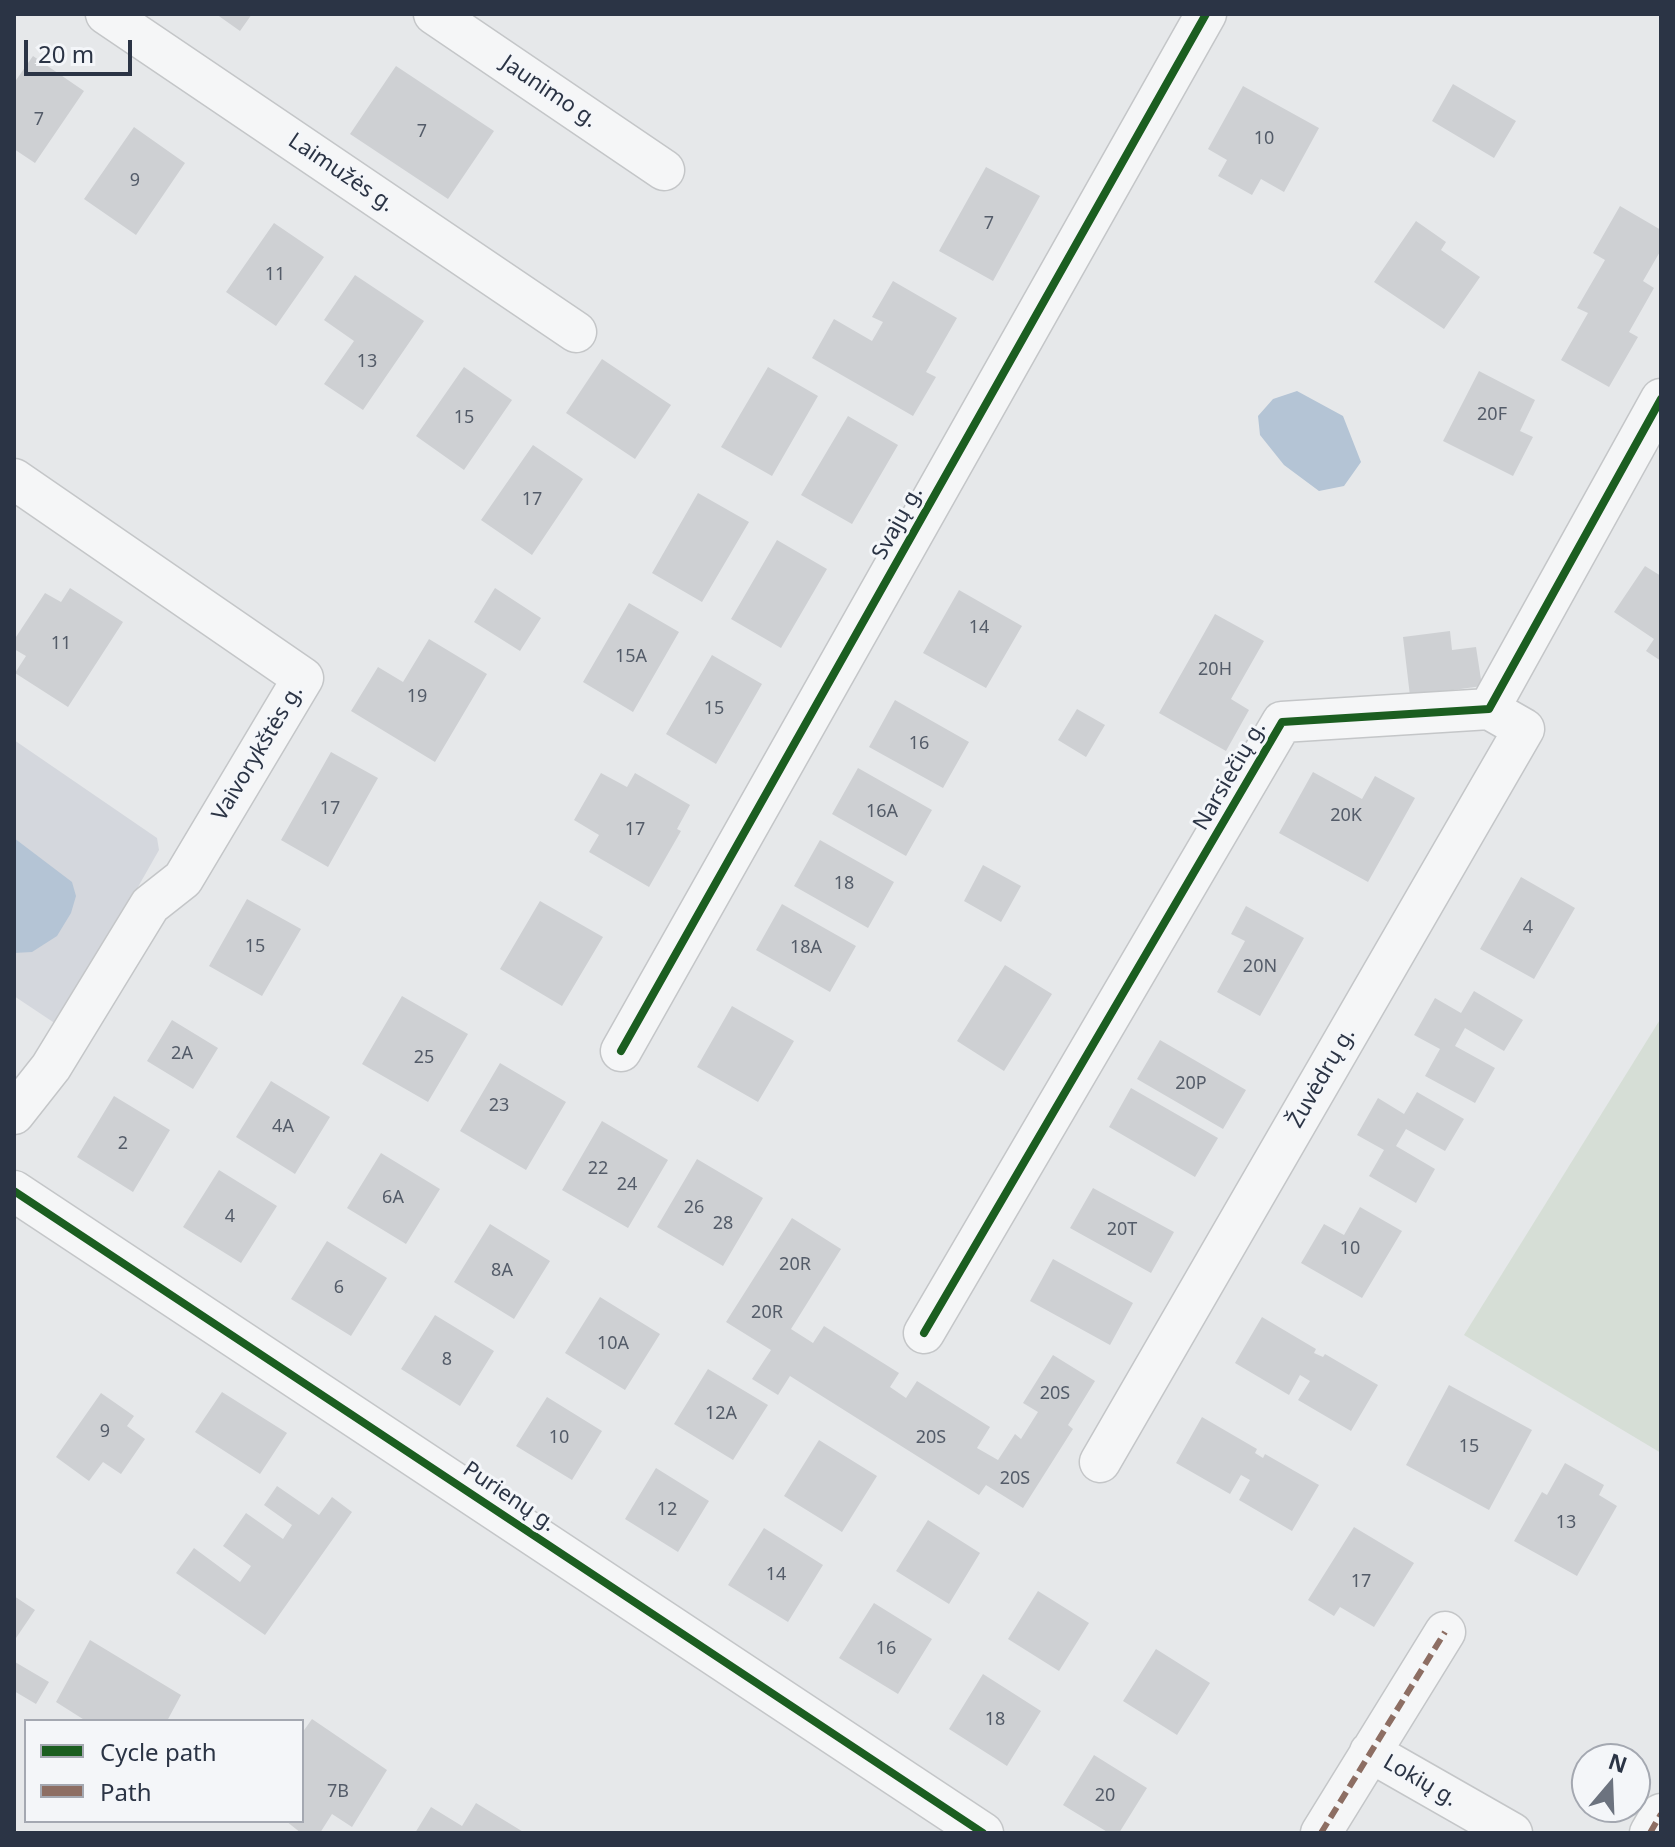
<!DOCTYPE html>
<html>
<head>
<meta charset="utf-8">
<style>
  body { margin:0 }
  #map { position:relative; width:1675px; height:1847px; overflow:hidden; background:#e6e8ea; font-family:"Noto Sans",sans-serif }
  canvas { display:block }
  .frame { position:absolute; inset:0; border:16px solid #2b3445; pointer-events:none }
  .legend { position:absolute; left:24px; top:1719px; width:280px; height:104px; box-sizing:border-box; background:#f4f6f9; border:2px solid #a4a8b1; margin:0; padding:10px 14px; list-style:none; font-size:24px; color:#2b3445 }
  .legend li { display:flex; align-items:center; gap:16px; height:40px }
  .legend b { width:40px; border:2px solid #a4a8b1 }
  .north { position:absolute; left:1571px; top:1743px; width:80px; height:80px; box-sizing:border-box; background:#f4f6f9; border:2px solid #a4a8b1; border-radius:50%; rotate:19deg; font-size:22px; font-weight:700; line-height:32px; text-align:center; color:#2b3445 }
  .north::after { content:''; display:block; margin:auto; width:28px; height:36px; background:#6c737f; clip-path:polygon(50% 0,100% 100%,50% 72%,0 100%) }
  .scale { position:absolute; left:24px; top:40px; width:108px; height:36px; box-sizing:border-box; border:4px solid #2b3445; border-top:0; padding-left:10px; font-size:24px; line-height:28px; white-space:nowrap; color:#2b3445; -webkit-text-stroke:6px #f4f6f9; paint-order:stroke }
</style>
</head>
<body>
<div id="map">
<canvas width="1675" height="1847"></canvas>
<div class="frame"></div>
<ul class="legend">
<li><b style="height:10px;background:#1b5e20"></b>Cycle path</li>
<li><b style="height:10px;background:#8d6e63"></b>Path</li>
</ul>
<div class="north">N</div>
<div class="scale">20 m</div>
</div>
<script>
const context = document.querySelector('canvas').getContext('2d');
context.lineJoin = 'round';
function paint(path, color) {
  context.fillStyle = color;
  context.fill(path, 'evenodd');
}
function toPath(rows) {
  const path = new Path2D();
  for (const r of rows) {
    path.moveTo(r[0], r[1]);
    for (let i = 2; i < r.length; i += 2) path.lineTo(r[i], r[i + 1]);
  }
  return path;
}
function stroke(path, color, width, dash) {
  context.strokeStyle = color;
  context.lineWidth = width;
  context.lineCap = dash ? 'butt' : 'round';
  context.setLineDash(dash || []);
  context.stroke(path);
}
function write(font, color, halo, rows, align = 'center') {
  context.font = font + ' "Noto Sans",sans-serif';
  context.lineWidth = 6;
  context.setLineDash([]);
  context.textBaseline = 'middle';
  context.strokeStyle = halo;
  context.fillStyle = color;
  for (const [text, x, y, turn = 0] of rows) {
    context.save();
    context.translate(x, y);
    context.rotate((+turn || 0) * Math.PI / 180);
    context.textAlign = isNaN(turn) ? turn : align;
    if (halo) context.strokeText(text, 0, 0);
    context.fillText(text, 0, 0);
    context.restore();
  }
}
paint(toPath([
  [14,740,157,838,159,850,59,1026,14,996]
]), '#d4d7dd');
paint(toPath([
  [1661,1018,1661,1453,1464,1335]
]), '#d6ded6');
paint(toPath([
  [1297,391,1343,416,1361,462,1344,486,1319,491,1284,465,1260,435,1258,416,1273,399],
  [14,838,72,882,76,896,71,913,57,936,32,952,14,953]
]), '#b4c4d5');
paint(toPath([
  [216,14,252,14,240,31],
  [33,56,84,91,35,163,14,149,14,83],
  [396,66,494,131,448,199,350,134],
  [1453,84,1516,121,1494,158,1432,121],
  [1243,86,1319,128,1284,192,1261,179,1252,195,1218,176,1227,160,1208,149],
  [134,127,185,163,136,235,84,199],
  [986,167,1040,196,993,281,939,251],
  [1620,206,1661,230,1661,250,1643,281,1654,288,1629,332,1638,337,1609,387,1561,360,1588,313,1577,308,1605,260,1593,253],
  [1416,221,1446,242,1441,250,1480,277,1444,329,1374,282],
  [274,223,324,257,276,326,226,292],
  [355,275,424,321,363,410,324,384,354,341,324,320],
  [893,281,957,318,926,372,936,377,913,416,812,358,834,319,872,341,883,322,872,317],
  [602,359,671,405,635,459,566,413],
  [464,367,512,400,464,470,416,436],
  [768,367,818,396,772,476,721,447],
  [1479,371,1535,400,1520,431,1533,437,1513,476,1443,441],
  [848,416,898,445,852,524,801,495],
  [533,445,583,479,532,555,481,520],
  [698,493,749,522,702,602,652,573],
  [777,540,827,569,781,648,731,619],
  [1645,566,1661,576,1661,661,1646,651,1654,639,1614,612],
  [70,588,123,622,68,707,15,673,26,656,14,649,14,640,45,593,61,602],
  [495,588,541,618,520,651,474,622],
  [959,590,1022,626,986,688,923,653],
  [629,603,679,632,633,712,583,682],
  [1215,614,1264,641,1231,699,1249,710,1226,751,1159,713],
  [1450,631,1452,650,1476,647,1482,686,1410,696,1403,637],
  [429,639,487,674,435,762,351,711,378,667,403,682],
  [712,655,762,684,716,764,666,734],
  [895,700,969,742,943,788,869,747],
  [1077,709,1105,725,1086,757,1058,740],
  [331,752,378,778,328,867,281,840],
  [858,768,932,810,906,856,832,814],
  [1313,772,1362,799,1375,776,1415,798,1368,882,1279,833],
  [601,773,627,787,635,773,690,805,677,829,681,831,649,887,589,852,599,835,574,820],
  [820,840,894,882,868,928,794,886],
  [983,865,1021,886,1001,922,964,901],
  [1521,877,1575,908,1534,979,1480,949],
  [247,899,301,929,262,996,209,966],
  [540,901,603,937,562,1006,500,969],
  [782,904,856,946,830,992,756,950],
  [1246,906,1304,938,1260,1016,1217,992,1245,941,1231,934],
  [1005,965,1052,994,1004,1071,957,1041],
  [1474,991,1523,1020,1504,1051,1465,1028,1455,1046,1495,1068,1475,1103,1425,1076,1440,1049,1414,1035,1435,998,1461,1013],
  [402,996,468,1034,428,1102,362,1064],
  [732,1006,794,1041,758,1102,697,1067],
  [172,1020,218,1048,193,1089,147,1061],
  [1160,1040,1246,1090,1223,1129,1137,1079],
  [500,1063,566,1102,526,1170,460,1131],
  [271,1081,330,1117,295,1174,236,1137],
  [1131,1088,1218,1138,1195,1177,1109,1127],
  [1417,1092,1464,1119,1445,1151,1406,1129,1396,1146,1435,1169,1416,1203,1369,1176,1384,1150,1357,1135,1378,1098,1404,1114],
  [114,1096,170,1130,133,1192,77,1157],
  [602,1121,668,1160,628,1228,562,1190],
  [381,1153,440,1189,406,1244,347,1208],
  [697,1159,763,1198,723,1266,657,1227],
  [219,1170,277,1206,241,1263,183,1227],
  [1093,1188,1174,1232,1151,1273,1070,1228],
  [1360,1207,1402,1231,1362,1298,1301,1263,1324,1224,1344,1235],
  [792,1218,841,1249,791,1329,813,1343,824,1326,899,1373,890,1387,906,1398,917,1381,990,1427,977,1448,998,1460,1015,1434,1021,1439,1038,1412,1023,1403,1053,1355,1095,1381,1068,1425,1073,1429,1023,1508,986,1485,979,1495,790,1376,778,1395,752,1379,771,1350,726,1322],
  [490,1224,550,1261,514,1319,454,1282],
  [327,1241,387,1278,351,1336,291,1299],
  [1053,1259,1133,1303,1110,1345,1030,1301],
  [600,1297,660,1334,625,1390,565,1353],
  [435,1315,494,1351,460,1406,401,1369],
  [1262,1317,1316,1349,1314,1353,1323,1357,1325,1354,1378,1385,1351,1431,1298,1400,1310,1381,1300,1375,1289,1395,1235,1363],
  [708,1369,768,1405,733,1460,674,1424],
  [1449,1385,1532,1430,1489,1510,1406,1465],
  [222,1392,287,1433,260,1474,195,1432],
  [101,1393,134,1416,127,1426,145,1439,121,1474,103,1462,89,1481,56,1457],
  [547,1397,602,1431,572,1480,516,1446],
  [1202,1417,1257,1449,1255,1453,1263,1458,1265,1454,1319,1485,1292,1531,1239,1500,1250,1480,1241,1475,1230,1494,1176,1463],
  [819,1440,877,1476,842,1532,784,1496],
  [1565,1463,1604,1485,1599,1495,1617,1506,1577,1576,1514,1541,1542,1492,1547,1495],
  [656,1468,709,1501,678,1552,625,1519],
  [277,1486,319,1515,332,1497,352,1512,265,1635,176,1573,194,1548,240,1582,251,1566,223,1546,246,1513,283,1539,292,1525,264,1505],
  [928,1520,980,1553,949,1604,896,1571],
  [1354,1527,1414,1563,1374,1627,1340,1607,1334,1616,1308,1600],
  [764,1528,823,1565,788,1622,728,1585],
  [1038,1591,1089,1623,1059,1671,1008,1639],
  [14,1596,35,1610,14,1641],
  [874,1603,932,1639,898,1694,839,1658],
  [90,1640,181,1695,167,1721,86,1721,56,1702],
  [1156,1649,1210,1683,1177,1735,1123,1701],
  [15,1662,49,1682,36,1704,14,1691],
  [983,1674,1041,1711,1007,1766,949,1729],
  [312,1719,387,1770,352,1827,332,1814,320,1833,301,1833,286,1821,302,1821,302,1733],
  [1094,1755,1147,1788,1119,1833,1109,1833,1063,1805],
  [476,1803,525,1833,415,1833,431,1807,462,1826]
]), '#ced0d3');
const minor = toPath([
  [106,14,576,332],
  [434,14,664,170],
  [14,479,303,678,183,879,150,905,51,1067,14,1114],
  [621,1051,1206,14],
  [14,1191,983,1833],
  [924,1333,1282,722,1489,709,1661,399],
  [1100,1462,1524,729,1489,709],
  [1370,1752,1512,1833],
  [1321,1833,1445,1632],
  [1650,1833,1661,1814]
]);
stroke(minor, '#c4c6c8', 43);
stroke(minor, '#f5f6f7', 40);
stroke(toPath([
  [1321,1833,1445,1632],
  [1650,1833,1661,1814]
]), '#8d6e63', 6, [12, 6]);
stroke(toPath([
  [621,1051,1206,14],
  [14,1191,983,1833],
  [924,1333,1282,722,1489,709,1661,399]
]), '#1b5e20', 8);
write('18px', '#545c69', null, [
  ["7",39,120],
  ["7",422,132],
  ["10",1264,139],
  ["9",135,181],
  ["7",989,224],
  ["11",275,275],
  ["13",367,362],
  ["20F",1492,415],
  ["15",464,418],
  ["17",532,500],
  ["14",979,628],
  ["11",61,644],
  ["15A",631,657],
  ["20H",1215,670],
  ["19",417,697],
  ["15",714,709],
  ["16",919,744],
  ["17",330,809],
  ["16A",882,812],
  ["20K",1346,816],
  ["17",635,830],
  ["18",844,884],
  ["4",1528,928],
  ["15",255,947],
  ["18A",806,948],
  ["20N",1260,967],
  ["2A",182,1054],
  ["25",424,1058],
  ["20P",1191,1084],
  ["23",499,1106],
  ["4A",283,1127],
  ["2",123,1144],
  ["22",598,1169],
  ["24",627,1185],
  ["6A",393,1198],
  ["26",694,1208],
  ["4",230,1217],
  ["28",723,1224],
  ["20T",1122,1230],
  ["10",1350,1249],
  ["20R",795,1265],
  ["8A",502,1271],
  ["6",339,1288],
  ["20R",767,1313],
  ["10A",613,1344],
  ["8",447,1360],
  ["20S",1055,1394],
  ["12A",721,1414],
  ["9",105,1432],
  ["10",559,1438],
  ["20S",931,1438],
  ["15",1469,1447],
  ["20S",1015,1479],
  ["12",667,1510],
  ["13",1566,1523],
  ["14",776,1575],
  ["17",1361,1582],
  ["16",886,1649],
  ["18",995,1720],
  ["7B",338,1792],
  ["20",1105,1796]
]);
write('22px', '#2b3445', '#f4f6f9', [
  ["Jaunimo g.",549,92,34],
  ["Laimužės g.",341,173,34],
  ["Svajų g.",898,523,-61],
  ["Vaivorykštės g.",258,753,-59],
  ["Narsiečių g.",1230,776,-60],
  ["Žuvėdrų g.",1322,1078,-60],
  ["Purienų g.",509,1497,34],
  ["Lokių g.",1420,1781,30]
]);
</script>
</body>
</html>
